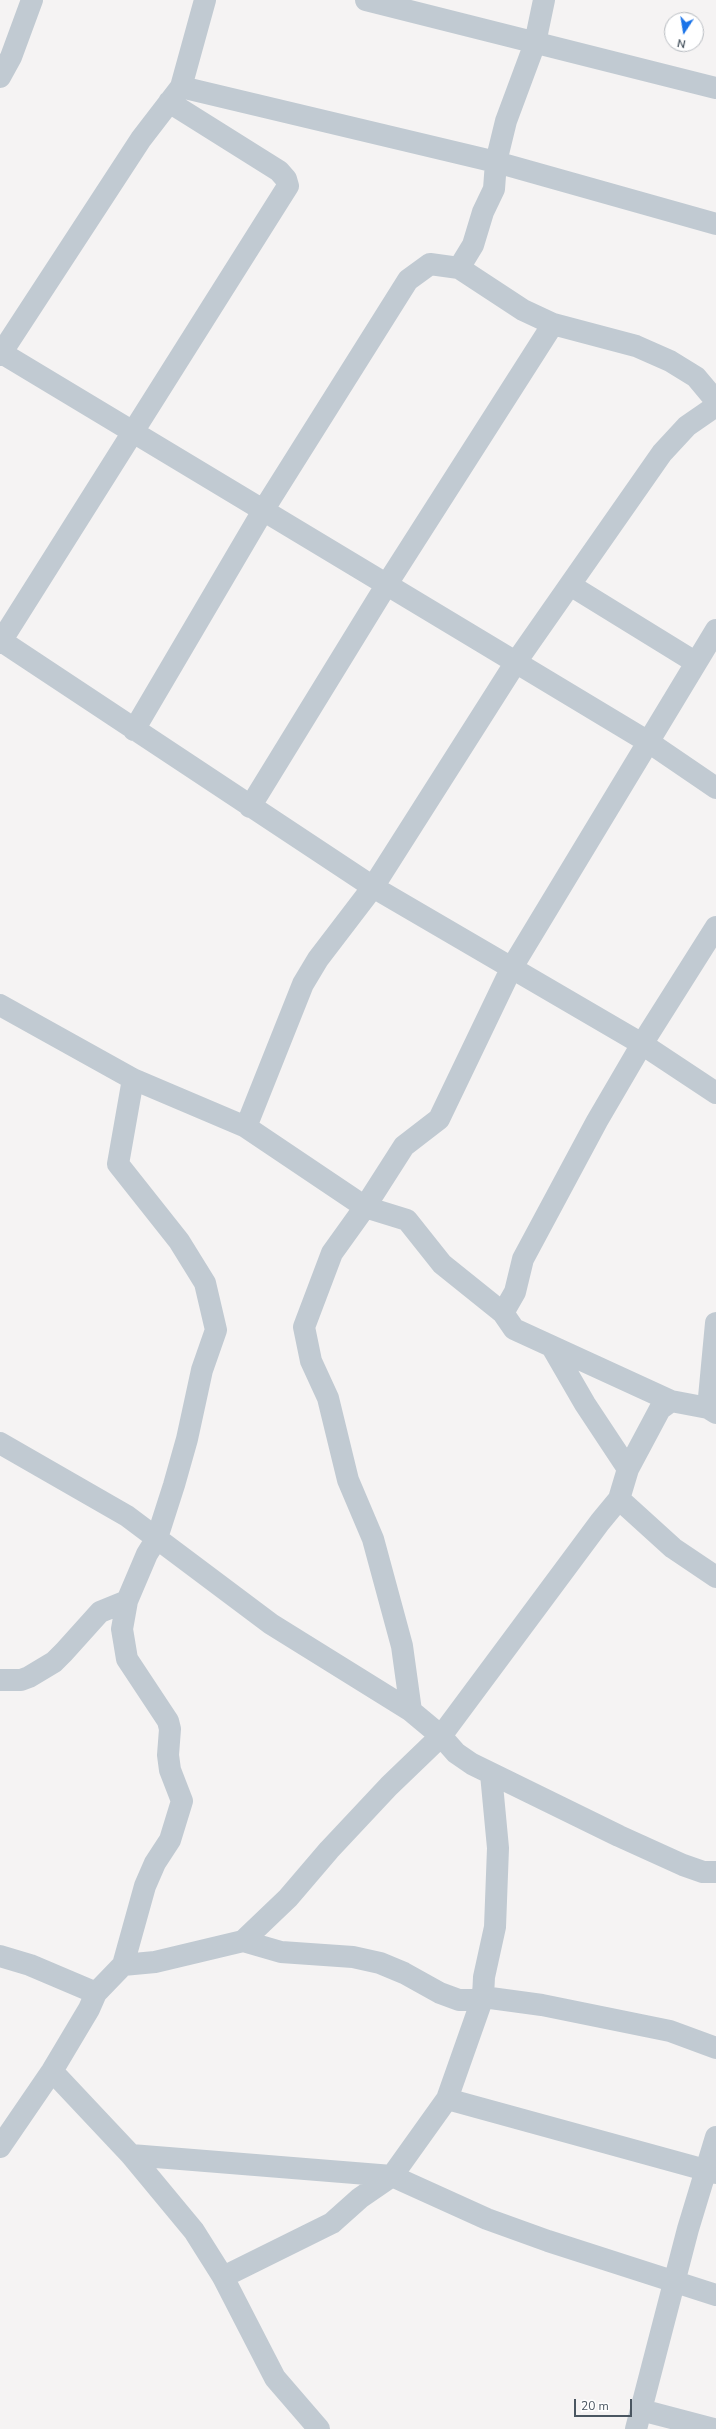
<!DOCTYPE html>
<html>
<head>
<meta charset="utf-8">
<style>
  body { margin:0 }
  #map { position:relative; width:716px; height:2429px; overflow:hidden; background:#f5f3f3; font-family:"Nunito Sans",sans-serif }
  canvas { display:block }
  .north { position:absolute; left:664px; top:12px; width:40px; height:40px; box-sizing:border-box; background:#fff; border:1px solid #b7bbc0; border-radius:50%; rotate:192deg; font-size:11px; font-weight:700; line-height:16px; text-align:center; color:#4a5661 }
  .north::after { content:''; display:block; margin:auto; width:14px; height:18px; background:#1a73e8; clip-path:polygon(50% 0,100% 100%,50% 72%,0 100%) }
  .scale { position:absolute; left:574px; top:2399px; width:58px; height:18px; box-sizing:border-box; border:2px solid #4a5661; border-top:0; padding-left:5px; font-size:12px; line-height:14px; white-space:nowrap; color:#4a5661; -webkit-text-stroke:3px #fff; paint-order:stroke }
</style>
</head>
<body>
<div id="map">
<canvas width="716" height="2429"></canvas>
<div class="north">N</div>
<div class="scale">20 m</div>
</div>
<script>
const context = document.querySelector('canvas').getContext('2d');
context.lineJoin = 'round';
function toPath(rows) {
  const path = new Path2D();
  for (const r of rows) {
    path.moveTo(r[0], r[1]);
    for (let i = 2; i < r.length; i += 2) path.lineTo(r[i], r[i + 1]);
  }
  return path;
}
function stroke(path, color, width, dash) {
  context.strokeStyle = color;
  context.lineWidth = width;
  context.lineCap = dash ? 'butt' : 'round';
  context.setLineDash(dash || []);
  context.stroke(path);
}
stroke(toPath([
  [366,0,716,88],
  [0,77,11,57,32,0],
  [181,87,496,162,716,224],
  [459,268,523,310,553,324,636,346,670,361,696,377,716,401],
  [0,352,650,743,716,788],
  [0,355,141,139,181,87,205,0],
  [570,585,695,662],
  [0,640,373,887,642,1044,716,1093],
  [0,643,288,186,286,179,279,171,169,102],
  [134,730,264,509,408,280,430,264,459,268,473,245,483,212,494,189,496,162,506,121,535,43,544,0],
  [250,807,387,584,553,324],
  [0,1005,133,1079,246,1127,365,1207,407,1220,442,1264,503,1313],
  [246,1127,303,984,318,959,373,887,516,662,662,453,687,426,716,406],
  [552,1347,585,1404,628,1469],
  [671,1401,514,1329,503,1313,515,1292,523,1259,597,1121,642,1044,716,927],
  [708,1408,716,1323],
  [0,1443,127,1516,271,1624,411,1711,441,1736,456,1753,472,1764,619,1836,683,1865,703,1872,716,1872],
  [619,1499,673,1548,716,1577],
  [0,1680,21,1680,29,1677,54,1662,64,1652,100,1612,127,1601],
  [411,1711,402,1646,373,1539,348,1480,328,1398,311,1361,304,1327,332,1253,365,1207,404,1146,439,1119,511,969,716,630],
  [243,1941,288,1898,329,1850,389,1786,441,1736,600,1522,619,1499,628,1469,660,1409,671,1401,708,1408,716,1413],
  [0,1956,30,1965,96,1993],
  [123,1965,155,1962,243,1941,281,1952,353,1957,380,1963,404,1973,440,1993,459,2000,473,2000,483,1997,542,2005,670,2031,716,2048],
  [52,2071,131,2155,194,2231,223,2277,275,2378,319,2429],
  [447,2099,716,2173],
  [0,2147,52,2071,89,2009,96,1993,123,1965,145,1886,155,1863,170,1840,182,1801,170,1770,168,1755,170,1729,168,1721,127,1659,122,1629,127,1601,147,1554,157,1538,174,1485,187,1439,202,1370,216,1330,205,1283,179,1241,118,1164,133,1079],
  [131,2155,392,2176,487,2219,548,2241,716,2295],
  [223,2277,332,2223,360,2198,392,2176,447,2099,483,1997,484,1977,495,1927,498,1848,491,1774],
  [641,2410,714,2429],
  [636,2429,688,2229,716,2137]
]), '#c1cad2', 22);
</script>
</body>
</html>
